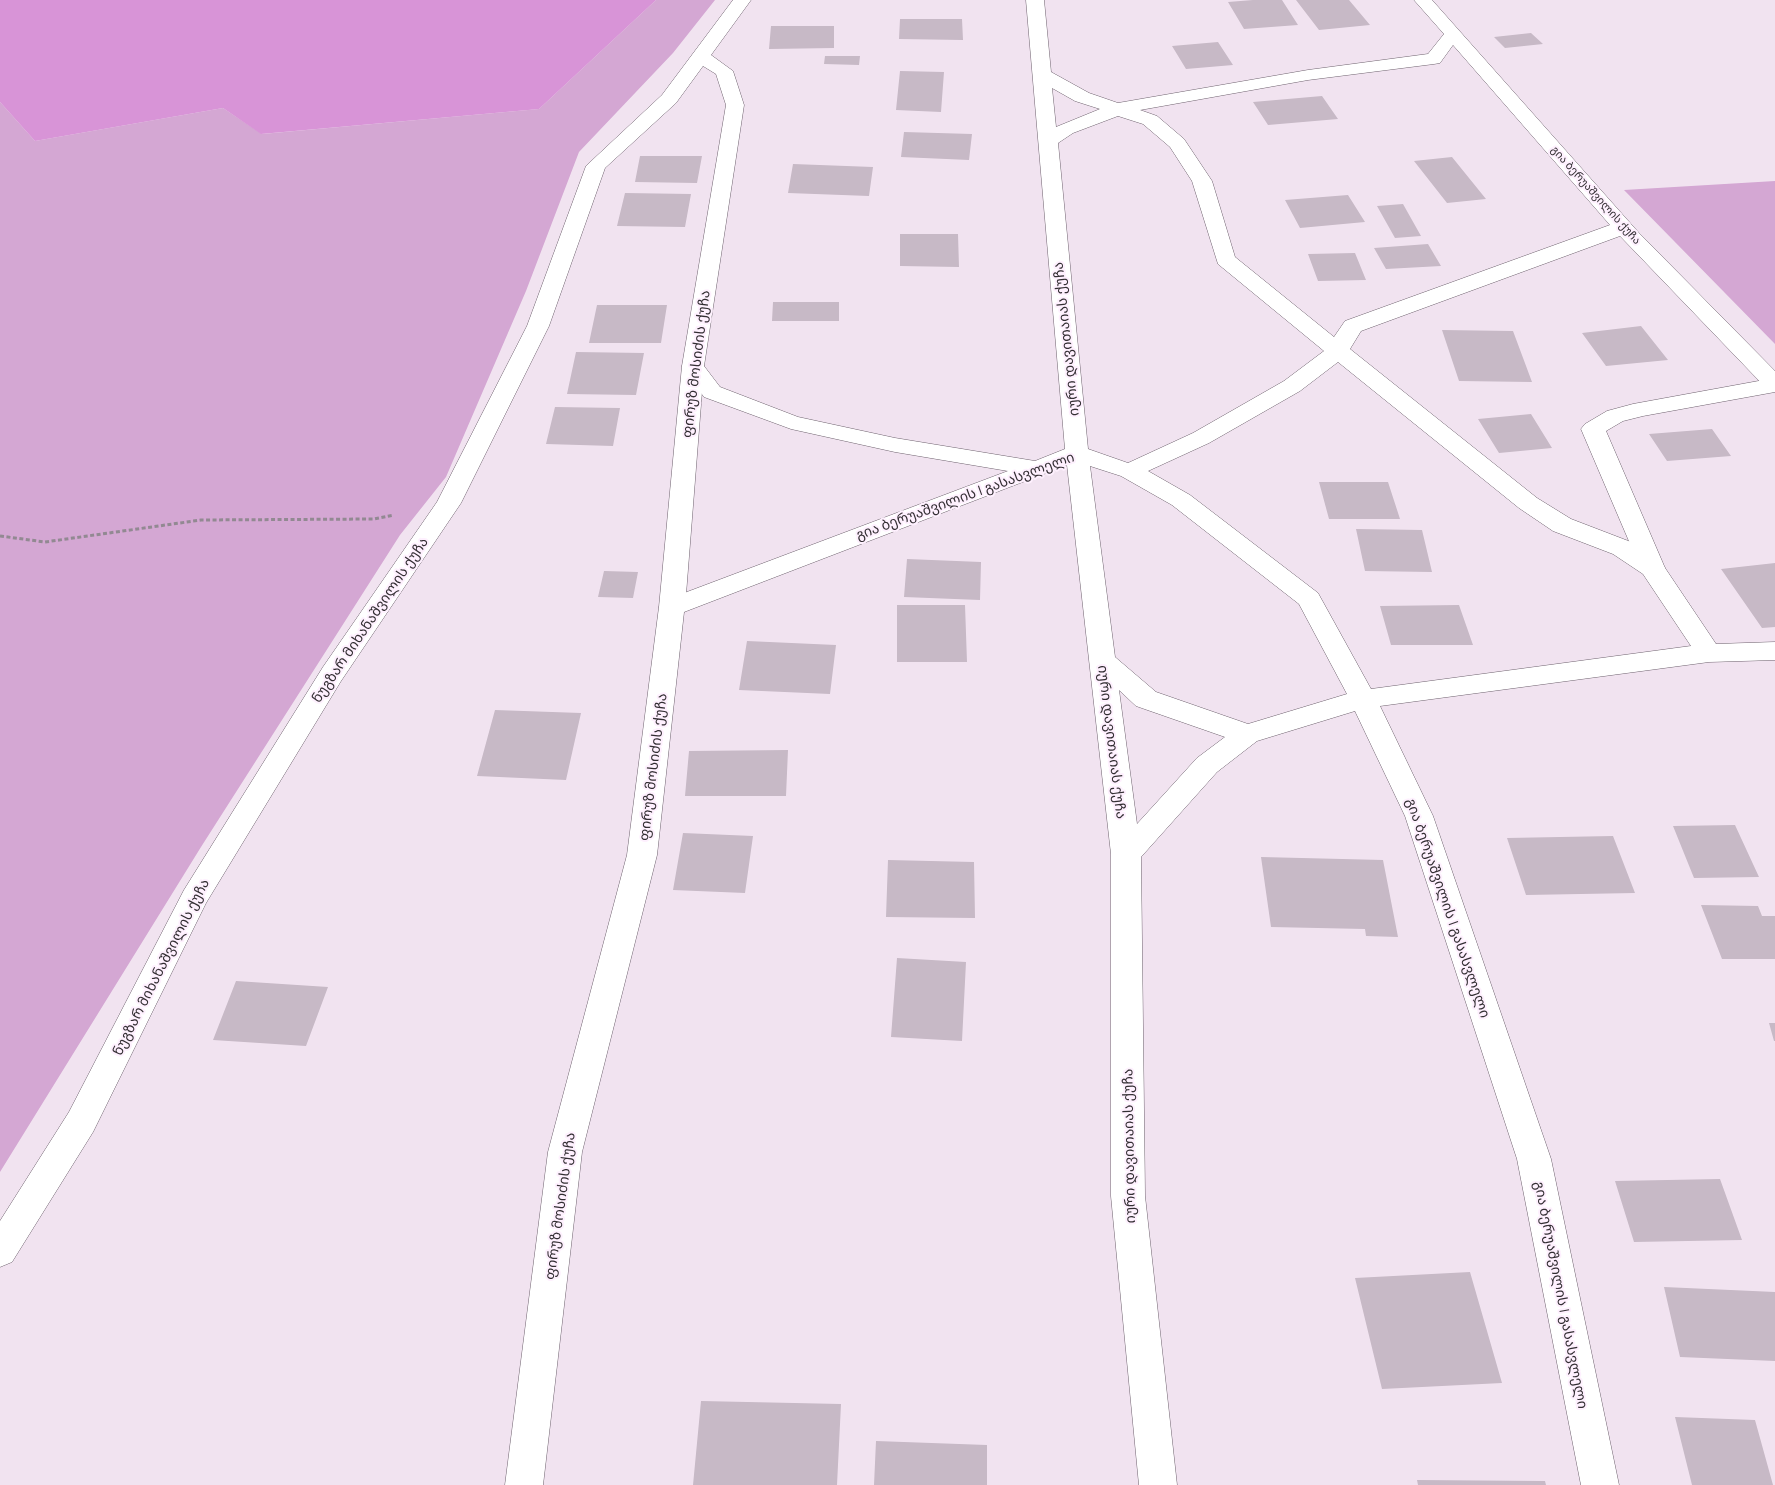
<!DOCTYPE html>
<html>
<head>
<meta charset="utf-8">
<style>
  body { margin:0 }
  canvas { display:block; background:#f1e3f0 }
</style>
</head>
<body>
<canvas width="1775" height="1485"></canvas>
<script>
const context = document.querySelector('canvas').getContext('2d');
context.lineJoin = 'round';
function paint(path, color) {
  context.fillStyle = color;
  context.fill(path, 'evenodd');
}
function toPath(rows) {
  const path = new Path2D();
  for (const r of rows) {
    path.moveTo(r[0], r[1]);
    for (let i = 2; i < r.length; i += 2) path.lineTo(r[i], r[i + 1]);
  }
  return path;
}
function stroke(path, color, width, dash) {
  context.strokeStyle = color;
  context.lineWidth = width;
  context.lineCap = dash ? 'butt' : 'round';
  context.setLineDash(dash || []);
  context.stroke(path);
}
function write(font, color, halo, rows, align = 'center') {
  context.font = font + ' Ubuntu,"Noto Sans Georgian",sans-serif';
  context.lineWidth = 4;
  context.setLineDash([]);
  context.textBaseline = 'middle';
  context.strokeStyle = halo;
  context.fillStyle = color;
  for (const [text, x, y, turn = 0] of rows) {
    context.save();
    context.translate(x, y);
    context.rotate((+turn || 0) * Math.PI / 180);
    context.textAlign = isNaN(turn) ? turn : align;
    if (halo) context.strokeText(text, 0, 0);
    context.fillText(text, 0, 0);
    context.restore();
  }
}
paint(toPath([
  [656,0,715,0,673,53,579,152,526,291,446,477,400,535,201,847,0,1172,0,102,35,141,223,108,262,134,539,109],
  [1775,181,1775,344,1624,190]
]), '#d4a7d3');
paint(toPath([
  [0,0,656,0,539,109,261,134,223,108,35,141,0,102]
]), '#d894d7');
paint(toPath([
  [1253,0,1282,0,1298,25,1244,29,1228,2],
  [1296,0,1349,0,1370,25,1319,30],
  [900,19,962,19,963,40,899,39],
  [771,26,834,26,834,48,769,49],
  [1531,33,1543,44,1505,48,1494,37],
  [1218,42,1233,65,1186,69,1172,46],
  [825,56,860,56,859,65,824,64],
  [900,71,944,72,941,112,896,110],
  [1322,96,1338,119,1268,125,1253,102],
  [904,132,972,134,969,160,901,157],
  [640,156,702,156,697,183,635,182],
  [1452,157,1486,199,1447,203,1414,161],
  [793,164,873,167,869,196,788,193],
  [625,193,691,194,685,227,617,226],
  [1348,195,1365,222,1300,228,1285,200],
  [1403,204,1421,236,1395,238,1377,206],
  [900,234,958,234,959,267,900,266],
  [1428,244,1441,266,1386,269,1374,248],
  [1355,253,1366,280,1318,281,1308,254],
  [773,302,839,302,839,321,772,321],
  [597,305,667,305,661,343,589,343],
  [1641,326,1668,360,1606,366,1582,333],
  [1442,330,1513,331,1532,382,1459,381],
  [576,352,644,353,636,395,567,394],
  [555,407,620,408,613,446,546,444],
  [1531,414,1552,448,1499,453,1478,419],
  [1712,429,1731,456,1667,461,1649,434],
  [1319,482,1388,482,1400,519,1329,519],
  [1356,529,1422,530,1432,572,1365,571],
  [907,559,981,562,980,600,904,597],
  [1775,563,1775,627,1762,628,1721,569],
  [604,571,638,572,633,598,598,597],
  [897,605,965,605,967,662,897,662],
  [1459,605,1473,645,1391,645,1380,606],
  [747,641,836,645,830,694,739,690],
  [495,710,581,713,566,780,477,776],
  [788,750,786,796,685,796,689,751],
  [1735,825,1759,877,1694,878,1673,826],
  [683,833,753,836,745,893,673,890],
  [1613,836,1635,893,1526,895,1507,838],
  [1261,857,1383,860,1398,937,1366,936,1365,929,1271,927],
  [888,860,974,862,975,918,886,917],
  [1701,905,1758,906,1762,916,1775,916,1775,959,1722,959],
  [897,958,966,962,962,1041,891,1037],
  [236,981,328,987,306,1046,213,1040],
  [1769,1023,1775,1023,1775,1041,1774,1041],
  [1720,1179,1742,1240,1634,1242,1615,1181],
  [1470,1272,1502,1383,1382,1389,1355,1278],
  [1664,1287,1775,1292,1775,1361,1680,1357],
  [701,1401,841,1404,837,1485,693,1485],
  [1675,1417,1755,1420,1773,1485,1692,1485],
  [876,1441,987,1445,987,1485,874,1485],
  [1417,1480,1545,1481,1546,1485,1418,1485]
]), '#c7b9c6');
const service = toPath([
  [693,359,701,361,704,366,685,607,681,613,672,616,663,613,659,607,682,366,685,361,693,359],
  [1775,378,1775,392,1643,416,1623,421,1606,431,1665,568,1661,574,1652,576,1643,574,1581,429,1585,424,1607,411,1633,404,1775,378]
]);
const minor = toPath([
  [733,0,751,0,711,55,733,71,744,105,704,366,720,387,798,417,895,438,1035,461,1065,449,1026,0,1044,0,1051,72,1089,93,1118,103,1308,70,1428,54,1444,34,1414,0,1432,0,1639,233,1775,371,1775,391,1767,389,1620,236,1361,331,1350,349,1537,498,1571,519,1631,542,1661,562,1716,644,1775,642,1775,660,1709,662,1380,706,1433,816,1551,1159,1619,1485,1581,1485,1517,1159,1405,816,1355,711,1257,741,1217,772,1141,857,1145,1196,1177,1485,1139,1485,1111,1196,1111,854,1067,465,684,612,657,855,582,1152,543,1485,505,1485,548,1152,627,855,659,607,663,601,1008,471,895,452,791,429,704,397,682,366,726,105,716,74,703,66,676,103,605,168,549,326,461,503,341,681,206,903,93,1132,12,1262,0,1267,0,1221,69,1112,184,890,323,667,437,502,527,326,586,166,662,95,733,0],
  [1453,45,1610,225,1345,321,1334,337,1235,257,1212,181,1184,139,1157,116,1140,110,1308,80,1434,64,1440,63,1453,45],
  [1052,88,1075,101,1100,109,1056,127,1052,88],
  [1118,116,1143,124,1170,147,1192,181,1218,264,1324,351,1284,381,1193,433,1128,463,1088,449,1058,143,1073,133,1118,116],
  [1338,362,1519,508,1553,531,1613,554,1643,574,1691,646,1371,689,1318,593,1190,495,1148,471,1209,443,1300,391,1338,362],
  [1090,466,1121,476,1172,505,1299,604,1347,694,1248,724,1156,692,1115,657,1090,466],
  [1119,690,1136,706,1225,737,1197,758,1137,824,1119,690]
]);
stroke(service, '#6e626e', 1);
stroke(minor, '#6e626e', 1);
stroke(toPath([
  [0,536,45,542,201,520,374,519,394,515]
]), '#928992', 3, [4, 2.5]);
paint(service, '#fff');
paint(minor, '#fff');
write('11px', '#332e33', '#fef0fe', [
  ["გია ბერუაშვილის ქუჩა",1596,195,48]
]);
write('14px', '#332e33', '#fef0fe', [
  ["იური დავითაიას ქუჩა",1066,339,-96],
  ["ფირუზ მოსიძის ქუჩა",696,364,-83],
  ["გია ბერუაშვილის I გასასვლელი",965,496,-20],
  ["ნუგზარ მიხანაშვილის ქუჩა",370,620,-56],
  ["იური დავითაიას ქუჩა",1112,742,83],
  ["ფირუზ მოსიძის ქუჩა",653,767,-83],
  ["გია ბერუაშვილის I გასასვლელი",1448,908,71],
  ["ნუგზარ მიხანაშვილის ქუჩა",161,967,-63],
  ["იური დავითაიას ქუჩა",1129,1146,-91],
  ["ფირუზ მოსიძის ქუჩა",560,1206,-82],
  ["გია ბერუაშვილის I გასასვლელი",1561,1295,79]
]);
</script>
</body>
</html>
